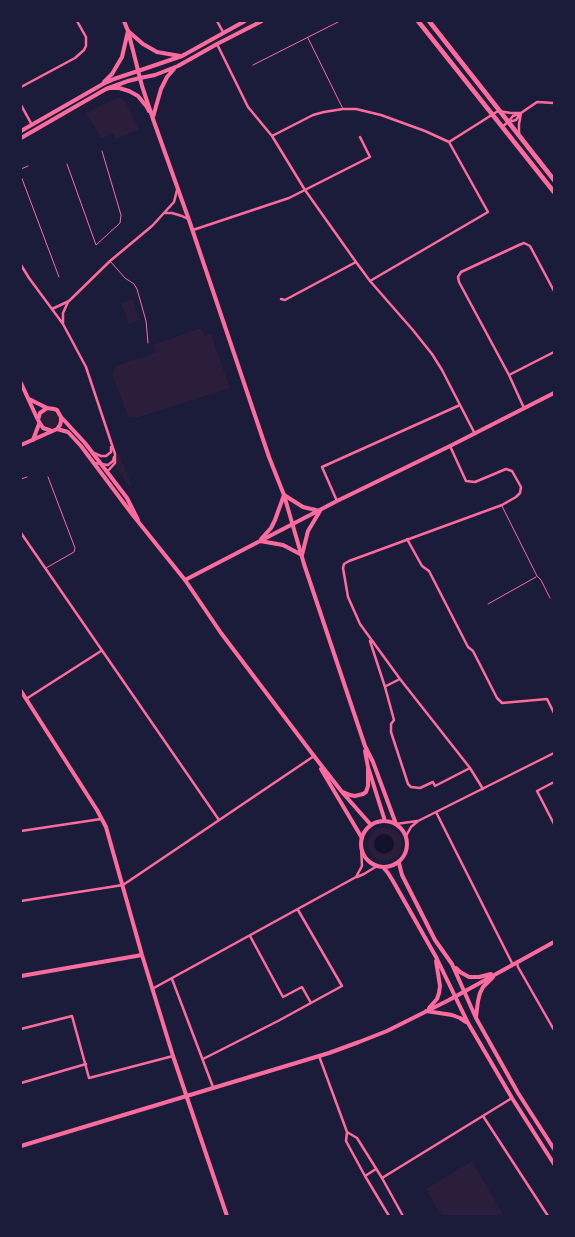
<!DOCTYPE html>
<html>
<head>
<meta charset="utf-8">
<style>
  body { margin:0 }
  #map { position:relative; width:575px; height:1237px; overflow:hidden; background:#1b1b3a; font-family:Arial,sans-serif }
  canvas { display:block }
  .frame { position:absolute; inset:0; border:22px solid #1b1b3a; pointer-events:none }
</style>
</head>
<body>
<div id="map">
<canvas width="575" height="1237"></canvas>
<div class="frame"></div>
</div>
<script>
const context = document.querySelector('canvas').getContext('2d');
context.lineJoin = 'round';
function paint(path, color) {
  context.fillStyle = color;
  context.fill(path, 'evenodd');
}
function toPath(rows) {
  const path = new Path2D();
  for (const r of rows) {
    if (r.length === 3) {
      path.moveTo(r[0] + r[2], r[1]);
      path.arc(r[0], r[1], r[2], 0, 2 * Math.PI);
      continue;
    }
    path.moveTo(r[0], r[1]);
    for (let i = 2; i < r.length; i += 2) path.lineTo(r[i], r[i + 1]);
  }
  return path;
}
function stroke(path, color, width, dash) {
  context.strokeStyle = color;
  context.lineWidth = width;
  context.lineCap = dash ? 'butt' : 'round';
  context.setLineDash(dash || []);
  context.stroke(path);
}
paint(toPath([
  [116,98,120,98,125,101,139,129,116,139,113,133,101,138,86,113],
  [132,299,140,320,129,324,121,303],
  [201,328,205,336,211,334,230,388,139,417,130,417,127,414,113,376,113,371,115,367,118,365,156,353,153,345],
  [50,419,9],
  [118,452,132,486,130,487,118,470,116,465],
  [385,844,17],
  [472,1161,504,1216,442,1216,426,1189]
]), '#2a1e3b');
paint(toPath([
  [384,844,10]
]), '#12122b');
stroke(toPath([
  [308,38,343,109],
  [253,65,340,21],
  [67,164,96,245,120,223,121,215,102,151],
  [21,169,28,166],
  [21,176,59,277],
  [110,261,125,278,134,284,137,289,146,321,148,343],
  [21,479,27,477],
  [502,506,537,576,541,580,550,598],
  [46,568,74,552,75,548,48,477],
  [488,604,536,577]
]), '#ff6b9d', 1);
stroke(toPath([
  [217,21,223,32],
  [217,44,248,107,272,136,305,190,356,262,370,281,412,329,432,354,442,370,475,434],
  [21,87,75,58,84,50,86,46,86,37,77,21],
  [21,105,32,125],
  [509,122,516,120,520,114],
  [502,127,508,122,513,116,521,113,537,102,554,103],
  [519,134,519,124,521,113],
  [272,136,313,115,324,112,343,109,356,109,381,115,425,131,449,142,498,111,511,113,521,113],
  [165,213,172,213,182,216,188,219],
  [193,230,289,198,370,157,360,137],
  [21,265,29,278,63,324,86,367,115,454,115,463,107,472],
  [370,281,488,212,449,142],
  [281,299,285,300,356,262],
  [52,309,69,301,110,261,152,226,174,202,177,190],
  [63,323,63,313,68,302],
  [509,375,554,352],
  [524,408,509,375,459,282,458,277,461,272,519,245,524,243,530,246,554,291],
  [450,446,466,481,475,482,506,469,512,471,521,487,520,493,516,497,502,505,349,561,344,564,343,568,348,597,360,624,400,679,470,768,483,789],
  [94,453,101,456,106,456,111,452,111,447],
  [94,463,108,465,113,461,114,457],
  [337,501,322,467,460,405],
  [21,533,219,820],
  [407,539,422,566,429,571,468,647,473,651,497,698,502,703,547,699,554,713],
  [370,641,385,687,394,720,391,724,391,732,408,784,411,787,420,788,433,782,435,786,470,768],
  [386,686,400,679],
  [26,699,101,651],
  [554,782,537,791,554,824],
  [436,812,513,965],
  [396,824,417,821],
  [21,831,101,819],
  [406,836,411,827,418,821,554,753],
  [357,877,364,874,377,866],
  [21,901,123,885,314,756],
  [250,936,283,997,302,987,311,1003],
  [517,963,518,967,554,1030],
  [172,979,213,1087],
  [152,989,356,877,362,866,361,846],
  [21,1029,72,1016,89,1078,173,1056],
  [319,1056,347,1132,346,1141,365,1176,389,1216],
  [203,1059,278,1021,342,986,298,910],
  [21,1083,86,1064],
  [483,1116,548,1216],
  [347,1132,357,1138,382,1178,403,1216],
  [365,1176,376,1169],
  [382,1178,512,1098]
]), '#ff6b9d', 2.5);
stroke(toPath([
  [104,82,112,74,122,57,128,31],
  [110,88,119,88,129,91,138,96,147,107,149,111],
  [21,131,103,84,114,79,138,71],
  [21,138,106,89,128,81,140,78],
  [21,383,37,418],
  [29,399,47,408],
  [57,429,68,432,81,446,132,514,185,580,221,633,314,756,342,792,371,825],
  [52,431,43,428,38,420,40,413,47,408,54,409,57,410,61,417,85,443,127,498,138,520],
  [33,440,39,424],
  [21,445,57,429,60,425,61,421,61,417],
  [261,539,271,528,275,520,284,495,303,507,320,511],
  [260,541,283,545,302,555,308,531,320,511],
  [185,580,337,501,450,446,554,393],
  [21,691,97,810,106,827,142,955,173,1056,227,1216],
  [321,769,362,838],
  [343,792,350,795,355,796,363,794,366,792,368,786,368,769],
  [21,976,142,955]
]), '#ff6b9d', 4);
stroke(toPath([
  [124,21,128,31,142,86,153,119,189,220,269,457,284,495,304,564,365,746,373,762,396,824],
  [128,31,143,44,157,52,180,56],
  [138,71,182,56,245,21],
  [140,78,155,75,178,66,217,44,262,21],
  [153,117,161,89,167,77,174,69],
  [365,751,368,767,385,821],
  [384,844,23],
  [399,863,402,875,435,940,452,964,476,1018,518,1093,554,1149],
  [383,867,388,873,393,881,436,957,468,1023,512,1098,554,1164],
  [456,968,460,972,469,977,479,977,491,974],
  [429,1008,437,999,439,993,440,986,436,961],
  [426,1011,452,1015,460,1018,466,1022],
  [476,1017,478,1001,480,993,483,987,493,977],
  [21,1146,329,1053,359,1042,387,1031,449,1000,554,942]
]), '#ff6b9d', 4);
stroke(toPath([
  [418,21,554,192],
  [429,21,554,180]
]), '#ff6b9d', 4.5);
</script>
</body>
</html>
